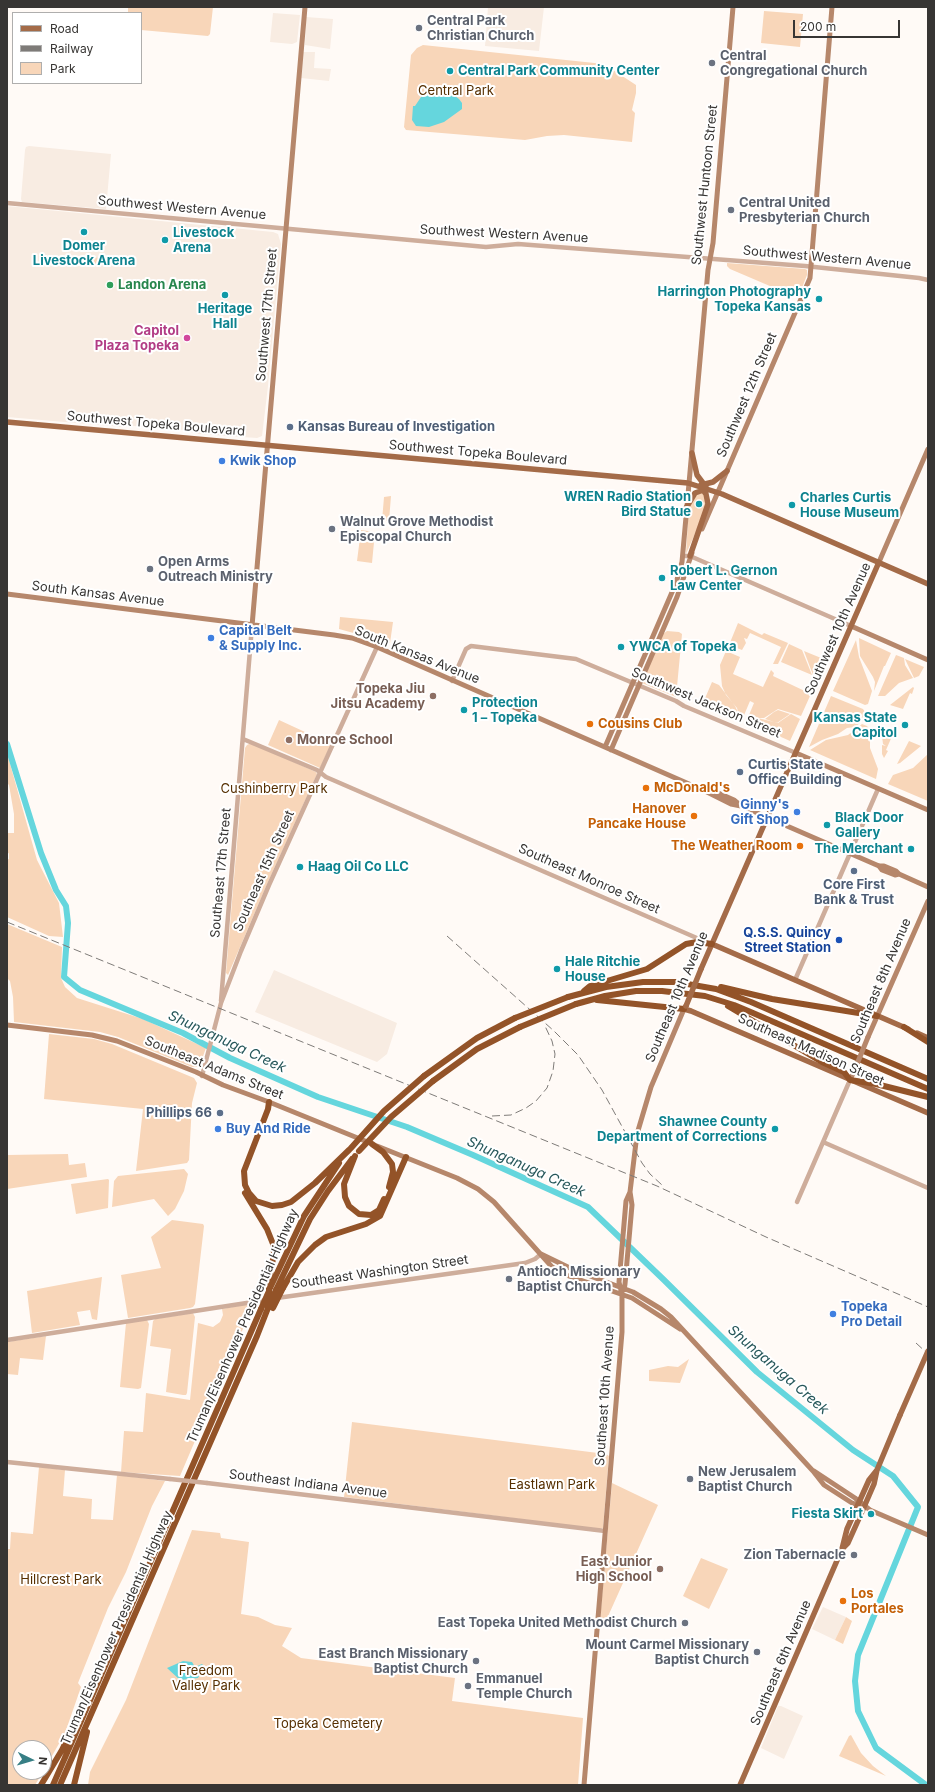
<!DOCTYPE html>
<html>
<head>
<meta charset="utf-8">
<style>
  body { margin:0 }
  #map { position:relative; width:935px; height:1792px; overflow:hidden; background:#fffaf6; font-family:Inter,sans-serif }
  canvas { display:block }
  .frame { position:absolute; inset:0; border:8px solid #373533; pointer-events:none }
  .legend { position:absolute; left:12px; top:12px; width:130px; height:72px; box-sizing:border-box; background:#fff; border:1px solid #afaead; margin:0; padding:5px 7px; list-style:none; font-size:12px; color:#373533 }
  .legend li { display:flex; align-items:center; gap:8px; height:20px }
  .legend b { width:20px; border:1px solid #afaead }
  .north { position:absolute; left:12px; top:1740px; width:40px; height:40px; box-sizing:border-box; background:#fff; border:1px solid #afaead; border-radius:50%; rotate:95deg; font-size:11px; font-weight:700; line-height:16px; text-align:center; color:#373533 }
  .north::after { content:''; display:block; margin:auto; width:14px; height:18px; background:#377f85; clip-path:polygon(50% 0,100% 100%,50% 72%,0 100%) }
  .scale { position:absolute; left:793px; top:20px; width:107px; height:18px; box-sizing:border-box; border:2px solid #373533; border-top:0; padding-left:5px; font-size:12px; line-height:14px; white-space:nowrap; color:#373533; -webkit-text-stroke:3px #fff; paint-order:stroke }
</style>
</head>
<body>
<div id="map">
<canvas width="935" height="1792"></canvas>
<div class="frame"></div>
<ul class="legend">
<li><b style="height:5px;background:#a46b48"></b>Road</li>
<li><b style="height:5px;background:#7e7b78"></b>Railway</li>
<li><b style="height:11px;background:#f8d6b9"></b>Park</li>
</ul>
<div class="north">N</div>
<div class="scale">200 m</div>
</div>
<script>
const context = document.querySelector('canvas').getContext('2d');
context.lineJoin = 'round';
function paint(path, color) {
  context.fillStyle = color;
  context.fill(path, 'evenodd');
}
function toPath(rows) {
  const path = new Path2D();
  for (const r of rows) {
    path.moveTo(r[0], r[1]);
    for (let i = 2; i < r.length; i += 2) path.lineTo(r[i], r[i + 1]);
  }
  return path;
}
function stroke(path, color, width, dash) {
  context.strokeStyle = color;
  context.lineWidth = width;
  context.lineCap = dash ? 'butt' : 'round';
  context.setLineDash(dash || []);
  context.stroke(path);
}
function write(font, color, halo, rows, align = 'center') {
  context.font = font + ' Inter,sans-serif';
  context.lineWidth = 4;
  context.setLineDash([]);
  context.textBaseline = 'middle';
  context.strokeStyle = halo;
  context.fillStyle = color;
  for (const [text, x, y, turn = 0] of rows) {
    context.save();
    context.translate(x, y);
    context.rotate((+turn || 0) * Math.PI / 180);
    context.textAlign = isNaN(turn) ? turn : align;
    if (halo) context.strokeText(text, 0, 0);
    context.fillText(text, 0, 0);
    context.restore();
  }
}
paint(toPath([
  [488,7,544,7,539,51,485,46],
  [273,13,300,15,297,42,292,44,270,42],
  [306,17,333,19,330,49,305,45],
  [303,52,315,52,314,68,331,69,329,81,301,78],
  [29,146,111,154,106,209,22,202,21,199,25,150,26,147],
  [7,206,273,232,278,234,281,244,268,386,262,436,257,438,199,434,183,430,134,426,122,427,7,417],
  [274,970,397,1023,387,1054,377,1062,255,1012],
  [823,1607,846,1617,835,1640,812,1629],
  [778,1706,781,1706,803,1716,784,1759,761,1748]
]), '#f8ece2');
paint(toPath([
  [128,7,213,7,210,34,208,36,141,30,141,13,128,13],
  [764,11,803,14,800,47,761,43],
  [423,45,604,64,636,85,636,93,632,110,635,113,632,142,564,135,547,136,525,140,406,130,404,127,411,55,417,48],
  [86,257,103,258,110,265,91,264,88,266,80,266,82,260],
  [727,263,805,269,807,270,807,275,798,298,730,269,727,266],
  [702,492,706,499,705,511,686,554,689,505,693,497],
  [391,496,389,521,382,521,384,497],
  [361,530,375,532,372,563,357,561],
  [340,617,393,622,390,643,339,629],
  [738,623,762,635,764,633,788,643,778,664,773,664,781,647,750,633,747,639,744,638,746,643,742,650,729,645],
  [667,631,679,632,682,634,676,697,642,683,663,634],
  [859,638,891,653,885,666,884,666,874,691,875,682,873,677,860,656],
  [856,640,859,657,872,691,868,704,865,705,833,691],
  [789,644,802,650,812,675,781,662],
  [726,651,740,657,733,674,763,687,771,670,774,673,773,676,809,693,810,696,801,716,778,709,764,718,756,718,751,723,746,722,754,703,750,701,742,720,740,719,737,708,726,695,722,686,720,665],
  [804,651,826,660,819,675,816,677,813,675],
  [896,655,904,658,905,665,913,678,899,683,885,696,878,696],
  [905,659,924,667,919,676,914,678],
  [712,682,719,685,735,706,738,712,738,718,703,703],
  [913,687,914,688,912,694,910,693,903,709,890,705],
  [831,696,863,709,865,712,860,723,855,727,847,728,838,734,822,740,809,747],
  [778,710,790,714,777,723,765,719,774,712],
  [791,714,800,719,790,741,752,724,754,720,758,718,778,723],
  [279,720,331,744,320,768,268,745],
  [862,724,867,726,870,730,870,748,878,769,876,779,810,750,826,740,848,735],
  [881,728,893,734,886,750,888,751,884,758,882,754,882,745,886,746,883,744],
  [909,741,921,746,900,763,897,764],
  [251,743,316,772,317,774,268,882,228,975,226,973,245,748,247,745],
  [7,753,37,860,59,903,63,937,49,936,7,917,7,860,9,859,9,853,7,854,7,833,14,833,14,814,9,785,7,783],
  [928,754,928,801,888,784,893,775,913,768],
  [7,924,62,947,61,978,65,987,77,998,143,1019,206,1048,199,1067,192,1067,118,1037,100,1032,14,1022,13,997,10,981,7,978],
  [49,1034,94,1039,112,1044,194,1078,197,1083,192,1103,189,1160,187,1163,136,1171,143,1109,44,1099],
  [68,1154,69,1165,85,1163,87,1177,7,1189,7,1155],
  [184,1169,188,1174,184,1191,175,1209,168,1216,154,1199,112,1207,114,1181,118,1176],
  [108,1179,109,1180,108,1208,76,1214,71,1184],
  [172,1220,203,1224,204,1226,195,1304,193,1307,190,1308,128,1318,121,1275,161,1268,151,1237],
  [102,1277,97,1320,92,1319,90,1310,77,1312,80,1325,32,1333,27,1291],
  [254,1303,180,1476,121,1472,124,1431,143,1432,146,1393,190,1400,198,1323,213,1327,220,1322,223,1315,222,1309],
  [193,1313,195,1317,187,1393,186,1395,183,1395,166,1392,171,1349,150,1346,153,1321,155,1319],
  [147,1320,149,1324,141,1388,138,1389,120,1387,126,1323],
  [46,1336,43,1360,20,1358,18,1375,7,1374,7,1342],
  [689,1359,680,1383,649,1381,649,1370,668,1366,678,1367],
  [352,1422,606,1454,609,1456,603,1528,600,1529,344,1497],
  [39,1467,65,1470,63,1496,92,1499,91,1519,113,1520,117,1475,165,1481,152,1506,126,1572,108,1608,78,1683,81,1687,65,1733,44,1770,44,1748,20,1748,20,1772,43,1772,35,1785,7,1785,7,1549,10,1549,11,1532,33,1534],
  [612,1483,658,1505,605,1623,600,1619],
  [192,1530,220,1533,221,1538,249,1542,241,1614,258,1617,275,1625,292,1628,282,1646,301,1658,455,1678,452,1701,583,1718,578,1785,88,1785,90,1772,126,1700],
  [701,1558,728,1569,709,1609,683,1596],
  [846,1617,852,1621,843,1644,835,1640],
  [851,1735,861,1753,873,1766,886,1776,839,1756,849,1736]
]), '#f8d6b9');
paint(toPath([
  [433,86,440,86,446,89,459,99,462,103,462,109,444,122,429,127,416,126,412,120,413,106,415,106,427,88],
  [183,1661,192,1662,195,1667,202,1664,204,1666,198,1678,180,1680,167,1668]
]), '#65d6dd');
stroke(toPath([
  [7,744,41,853,56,890,66,906,68,923,64,977,80,990,183,1033,230,1058,318,1097,407,1127,473,1155,588,1207,664,1280,757,1372,853,1450,893,1476,918,1507,858,1655,855,1681,858,1711,876,1748,926,1785]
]), '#65d6dd', 6);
stroke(toPath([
  [7,203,486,247,518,244,805,266,919,278,928,280],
  [683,556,690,556,851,626],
  [452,681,466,649,471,646,576,659,676,701,684,706,796,753],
  [243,739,317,770,326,777,706,942],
  [795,980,878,789],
  [221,1001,252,626],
  [202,1076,221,1003,241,951,269,885,377,647],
  [823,1142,928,1188],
  [797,1202,850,1080],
  [277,1298,525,1263,535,1259,541,1254],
  [7,1340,266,1300],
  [7,1462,170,1479],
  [207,1483,605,1531]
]), '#cead9b', 4.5);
stroke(toPath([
  [702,529,810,278,832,7],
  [879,562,928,449],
  [7,594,334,635,352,638,377,647,509,705,705,791,731,804,741,806,879,866,884,866,896,871,899,874],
  [252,626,305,7],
  [851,626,928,660],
  [605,747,676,583,682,562,708,270,713,243,733,7],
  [611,750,677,597,692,553],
  [796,753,928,810],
  [708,791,716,792,734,800,740,805],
  [879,866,882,870,895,875,899,874,928,887],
  [7,1025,92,1035,117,1041,196,1072,223,1085,269,1102,370,1143],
  [868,1037,928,901],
  [850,1080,855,1069],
  [377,1146,457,1178,478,1189,494,1202,552,1267,566,1275,632,1298,680,1329],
  [541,1254,574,1270,633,1292,661,1309,671,1317,813,1471,824,1485,852,1503,861,1506],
  [624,1290,625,1284,632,1205,630,1192,637,1134,651,1087,684,1009],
  [814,1471,855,1498,870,1510,928,1535],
  [584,1785,622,1332,622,1295,619,1282,626,1201,630,1192]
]), '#b6876b', 5);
stroke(toPath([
  [7,422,688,483,722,494,928,584],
  [692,453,697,475,706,487],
  [701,485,713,482,727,471],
  [686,508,695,493,706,489],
  [690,556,708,504,706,494,700,486],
  [712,944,908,1029],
  [701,969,879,562],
  [686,1006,684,1009,691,1011,928,1113],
  [917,1033,928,1038],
  [843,1548,848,1543,861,1514,874,1484,877,1470,900,1415],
  [740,1785,842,1549,847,1529,869,1480,877,1470]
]), '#a46b48', 5.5);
stroke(toPath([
  [721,987,772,999,877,1016],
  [584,991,590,986,647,969,686,944,697,942,712,944],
  [568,997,606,987,643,982,676,982,716,989,751,1002,928,1079],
  [597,1000,684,1009],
  [576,1004,605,996,636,991,662,991,705,996,734,1005,753,1013,928,1089],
  [728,1006,822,1062,844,1072,850,1080,876,1084,928,1097],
  [904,1027,928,1042],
  [424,1076,477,1038,515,1018],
  [433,1081,477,1049,520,1027],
  [269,1102,268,1109,244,1171,245,1185,249,1193,256,1201,272,1206,282,1205,291,1202,315,1183,349,1150],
  [372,1144,383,1152,392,1164,393,1172,389,1187],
  [355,1156,344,1184,345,1197,349,1206,359,1214,371,1215,379,1210,384,1199],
  [245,1193,267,1229,273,1244,274,1254,269,1280,269,1291],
  [270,1288,304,1216,339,1163],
  [283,1288,298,1262,315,1245,326,1237,366,1224,380,1216,406,1157],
  [276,1290,310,1219,328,1191,352,1159],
  [41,1785,62,1750,89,1693],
  [53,1785,261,1309],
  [60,1785,257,1336,268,1308],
  [74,1785,87,1732]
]), '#935328', 6);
stroke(toPath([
  [7,922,657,1186,766,1237,928,1307],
  [447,936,554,1031,578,1055,602,1090,642,1163,650,1174,662,1185],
  [492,1116,511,1115,526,1108,536,1101,547,1088,553,1071,555,1054,552,1041,545,1026],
  [916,1343,928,1354]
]), '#7e7b78', 1, [8, 4]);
stroke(toPath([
  [170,1479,207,1483]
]), '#cead9b', 4.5);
stroke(toPath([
  [855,1069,868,1037]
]), '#b6876b', 5);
stroke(toPath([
  [686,1006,701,969],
  [900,1415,928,1351]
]), '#a46b48', 5.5);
stroke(toPath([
  [515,1018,568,997],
  [520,1027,576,1004],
  [351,1148,384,1111,424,1076],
  [359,1151,391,1117,433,1081],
  [268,1308,276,1290],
  [273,1308,283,1288],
  [261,1309,269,1291]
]), '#935328', 6);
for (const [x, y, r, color] of [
  [419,28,4,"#6b7280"],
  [712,63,4,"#6b7280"],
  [450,71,4,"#0f9aa8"],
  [731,210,4,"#6b7280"],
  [84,232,4,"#0f9aa8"],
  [165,240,4,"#0f9aa8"],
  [110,285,4,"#2e9e5b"],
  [225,295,4,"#0f9aa8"],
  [819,299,4,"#0f9aa8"],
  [187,338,4,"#d1479c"],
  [290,427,4,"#5c6f8a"],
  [222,461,4,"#3f7fe0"],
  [699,504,4,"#0f9aa8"],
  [792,505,4,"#0f9aa8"],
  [332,529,4,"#6b7280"],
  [150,569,4,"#6b7280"],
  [662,578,4,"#0f9aa8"],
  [211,638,4,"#3f7fe0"],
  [621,647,4,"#0f9aa8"],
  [433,696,4,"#8d6e63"],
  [464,710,4,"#0f9aa8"],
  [590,724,4,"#e8710a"],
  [905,725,4,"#0f9aa8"],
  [289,740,4,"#8d6e63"],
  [740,772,4,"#5c6f8a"],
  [646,788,4,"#e8710a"],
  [797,812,4,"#3f7fe0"],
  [694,816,4,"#e8710a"],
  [827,825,4,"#0f9aa8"],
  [800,846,4,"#e8710a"],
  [911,849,4,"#0f9aa8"],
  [300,867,4,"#0f9aa8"],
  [854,871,4,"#5c6f8a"],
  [839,940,4,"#1a4fb4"],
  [557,969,4,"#0f9aa8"],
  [220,1113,4,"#5c6f8a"],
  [218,1129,4,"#3f7fe0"],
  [775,1129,4,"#0f9aa8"],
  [509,1279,4,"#6b7280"],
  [833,1314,4,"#3f7fe0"],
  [690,1479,4,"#6b7280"],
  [871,1514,4,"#0f9aa8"],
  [854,1555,4,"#6b7280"],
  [660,1569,4,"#8d6e63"],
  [843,1601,4,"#e8710a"],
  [685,1623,4,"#6b7280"],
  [757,1652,4,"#6b7280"],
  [476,1661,4,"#6b7280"],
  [468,1686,4,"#6b7280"]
]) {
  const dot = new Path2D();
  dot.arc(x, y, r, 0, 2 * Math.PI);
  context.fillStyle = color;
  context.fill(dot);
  stroke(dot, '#fff', 1.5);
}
write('bold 13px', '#5b616d', '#fff', [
  ["Central Park",427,21],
  ["Christian Church",427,36],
  ["Central",720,56],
  ["Congregational Church",720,71],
  ["Central United",739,203],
  ["Presbyterian Church",739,218],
  ["Walnut Grove Methodist",340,522],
  ["Episcopal Church",340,537],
  ["Open Arms",158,562],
  ["Outreach Ministry",158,577],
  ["Antioch Missionary",517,1272],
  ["Baptist Church",517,1287],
  ["New Jerusalem",698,1472],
  ["Baptist Church",698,1487],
  ["Zion Tabernacle",846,1555,"right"],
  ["East Topeka United Methodist Church",677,1623,"right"],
  ["Mount Carmel Missionary",749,1645,"right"],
  ["Baptist Church",749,1660,"right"],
  ["East Branch Missionary",468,1654,"right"],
  ["Baptist Church",468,1669,"right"],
  ["Emmanuel",476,1679],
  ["Temple Church",476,1694]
], 'left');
write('bold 13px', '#0d838f', '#fff', [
  ["Central Park Community Center",458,71],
  ["Livestock",173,233],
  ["Arena",173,248],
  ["Domer",84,246,"center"],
  ["Livestock Arena",84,261,"center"],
  ["Harrington Photography",811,292,"right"],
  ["Topeka Kansas",811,307,"right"],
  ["Heritage",225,309,"center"],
  ["Hall",225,324,"center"],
  ["WREN Radio Station",691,497,"right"],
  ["Bird Statue",691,512,"right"],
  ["Charles Curtis",800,498],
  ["House Museum",800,513],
  ["Robert L. Gernon",670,571],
  ["Law Center",670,586],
  ["YWCA of Topeka",629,647],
  ["Protection",472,703],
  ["1 – Topeka",472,718],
  ["Kansas State",897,718,"right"],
  ["Capitol",897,733,"right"],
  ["Black Door",835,818],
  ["Gallery",835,833],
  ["The Merchant",903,849,"right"],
  ["Haag Oil Co LLC",308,867],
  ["Hale Ritchie",565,962],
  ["House",565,977],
  ["Shawnee County",767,1122,"right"],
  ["Department of Corrections",767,1137,"right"],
  ["Fiesta Skirt",863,1514,"right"]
], 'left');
write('13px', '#562f00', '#fff', [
  ["Central Park",456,91],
  ["Cushinberry Park",274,789],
  ["Eastlawn Park",552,1485],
  ["Hillcrest Park",61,1580],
  ["Freedom",206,1671],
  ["Valley Park",206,1686],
  ["Topeka Cemetery",328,1724]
]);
write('13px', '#373533', '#fff', [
  ["Southwest Huntoon Street",705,185,-84],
  ["Southwest Western Avenue",182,208,5],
  ["Southwest Western Avenue",504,234,3],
  ["Southwest Western Avenue",827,258,5],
  ["Southwest 17th Street",267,315,-85],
  ["Southwest 12th Street",747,395,-67],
  ["Southwest Topeka Boulevard",156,424,5],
  ["Southwest Topeka Boulevard",478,453,5],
  ["South Kansas Avenue",98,594,7],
  ["Southwest 10th Avenue",838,629,-66],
  ["South Kansas Avenue",417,655,22],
  ["Southwest Jackson Street",706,703,23],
  ["Southeast 15th Street",264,871,-66],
  ["Southeast 17th Street",221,873,-85],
  ["Southeast Monroe Street",589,879,24],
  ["Southeast 8th Avenue",881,981,-67],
  ["Southeast 10th Avenue",677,997,-67],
  ["Southeast Madison Street",811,1050,24],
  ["Southeast Adams Street",214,1068,22],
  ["Southeast Washington Street",380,1272,-8],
  ["Truman/Eisenhower Presidential Highway",243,1326,-66],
  ["Southeast 10th Avenue",605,1396,-86],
  ["Southeast Indiana Avenue",308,1484,7],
  ["Truman/Eisenhower Presidential Highway",117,1628,-66],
  ["Southeast 6th Avenue",781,1663,-67]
]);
write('bold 13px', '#27864d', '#fff', [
  ["Landon Arena",118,285]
], 'left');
write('bold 13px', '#b23c85', '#fff', [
  ["Capitol",179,331],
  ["Plaza Topeka",179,346]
], 'right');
write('bold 13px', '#4e5e75', '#fff', [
  ["Kansas Bureau of Investigation",298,427],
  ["Curtis State",748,765],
  ["Office Building",748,780],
  ["Core First",854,885,"center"],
  ["Bank & Trust",854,900,"center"],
  ["Phillips 66",212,1113,"right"]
], 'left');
write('bold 13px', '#366cbe', '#fff', [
  ["Kwik Shop",230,461],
  ["Capital Belt",219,631],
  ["& Supply Inc.",219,646],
  ["Ginny's",789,805,"right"],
  ["Gift Shop",789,820,"right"],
  ["Buy And Ride",226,1129],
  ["Topeka",841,1307],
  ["Pro Detail",841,1322]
], 'left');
write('bold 13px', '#785e54', '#fff', [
  ["Topeka Jiu",425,689],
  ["Jitsu Academy",425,704],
  ["Monroe School",297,740,"left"],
  ["East Junior",652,1562],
  ["High School",652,1577]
], 'right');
write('bold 13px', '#c56008', '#fff', [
  ["Cousins Club",598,724],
  ["McDonald's",654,788],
  ["Hanover",686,809,"right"],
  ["Pancake House",686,824,"right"],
  ["The Weather Room",792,846,"right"],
  ["Los",851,1594],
  ["Portales",851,1609]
], 'left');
write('bold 13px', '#164399', '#fff', [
  ["Q.S.S. Quincy",831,933],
  ["Street Station",831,948]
], 'right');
write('italic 14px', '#26575a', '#fff', [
  ["Shunganuga Creek",227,1042,25],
  ["Shunganuga Creek",526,1167,24],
  ["Shunganuga Creek",778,1370,41]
]);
</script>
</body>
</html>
